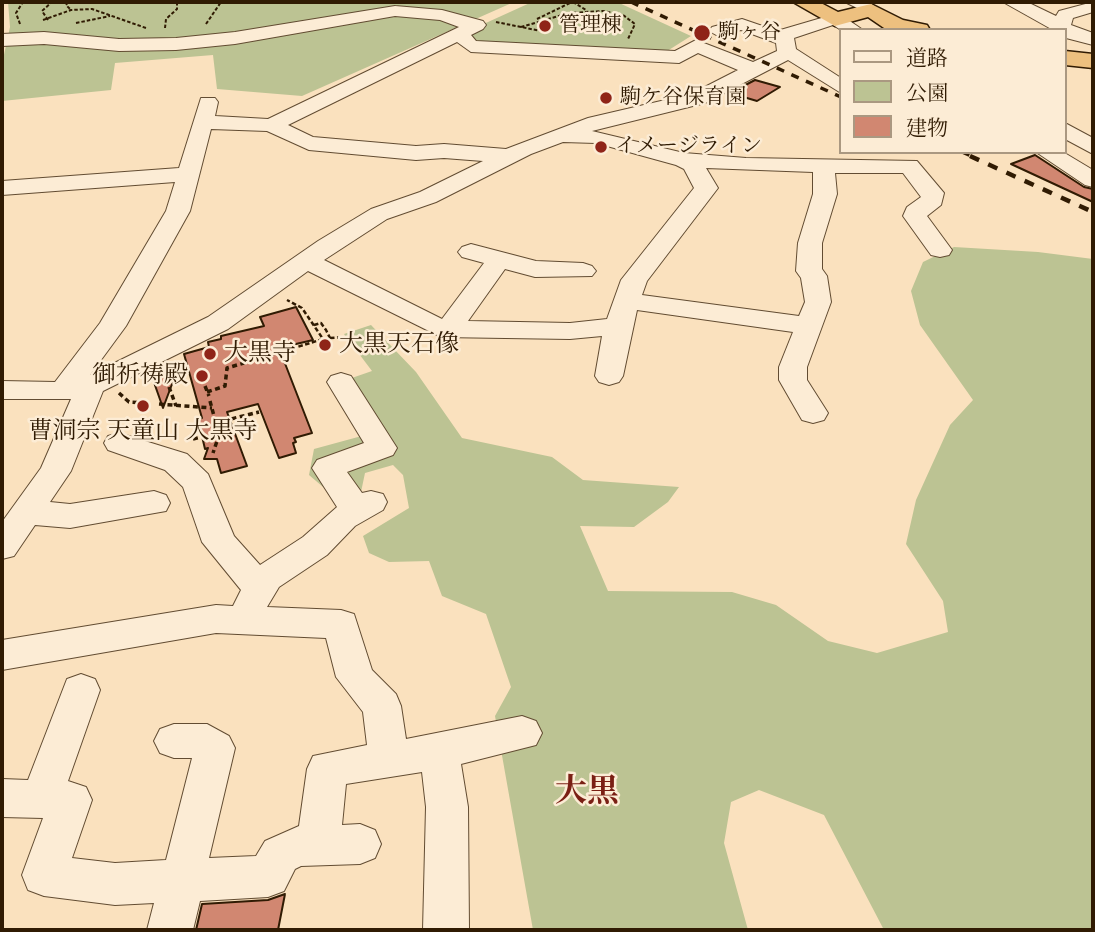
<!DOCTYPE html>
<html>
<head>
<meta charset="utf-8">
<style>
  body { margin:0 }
  #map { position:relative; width:1095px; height:932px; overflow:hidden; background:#fae1be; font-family:Cardo,"Noto Serif JP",serif }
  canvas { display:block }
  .frame { position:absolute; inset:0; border:4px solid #301b03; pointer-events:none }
  .legend { position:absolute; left:839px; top:28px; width:228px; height:126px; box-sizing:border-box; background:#fcecd5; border:2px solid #aa9881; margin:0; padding:9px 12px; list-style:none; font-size:21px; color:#301b03 }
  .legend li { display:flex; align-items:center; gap:14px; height:35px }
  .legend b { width:35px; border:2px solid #aa9881 }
</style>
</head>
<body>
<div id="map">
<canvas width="1095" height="932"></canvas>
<div class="frame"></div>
<ul class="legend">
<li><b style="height:9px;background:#fcecd5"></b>道路</li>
<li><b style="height:19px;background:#bcc393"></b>公園</li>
<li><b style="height:19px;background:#d18771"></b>建物</li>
</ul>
</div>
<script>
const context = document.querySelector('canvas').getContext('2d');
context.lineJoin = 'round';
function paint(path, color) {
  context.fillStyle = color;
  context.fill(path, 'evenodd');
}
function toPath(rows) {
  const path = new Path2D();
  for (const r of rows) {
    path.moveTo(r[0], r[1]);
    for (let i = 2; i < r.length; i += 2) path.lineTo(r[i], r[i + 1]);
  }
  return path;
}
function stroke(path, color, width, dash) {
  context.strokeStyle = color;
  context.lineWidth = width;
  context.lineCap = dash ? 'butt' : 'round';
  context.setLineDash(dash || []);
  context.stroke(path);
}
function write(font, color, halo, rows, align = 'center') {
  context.font = font + ' Cardo,"Noto Serif JP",serif';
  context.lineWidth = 5;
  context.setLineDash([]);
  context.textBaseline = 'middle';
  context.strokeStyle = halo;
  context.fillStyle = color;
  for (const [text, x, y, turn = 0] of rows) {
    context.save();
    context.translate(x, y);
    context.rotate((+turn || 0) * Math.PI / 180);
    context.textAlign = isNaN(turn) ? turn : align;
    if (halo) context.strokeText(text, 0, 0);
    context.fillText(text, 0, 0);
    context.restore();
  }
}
paint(toPath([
  [8,2,514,2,302,96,217,89,213,55,115,63,111,90,2,101,2,64,10,27],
  [532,2,617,2,691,36,664,53,477,44,466,32],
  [954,247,1038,252,1093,259,1093,930,884,930,824,815,759,790,731,802,724,843,748,930,533,930,495,716,511,687,486,614,442,596,429,561,389,562,369,553,363,536,409,508,403,475,393,465,365,473,361,492,336,498,309,475,314,449,380,431,346,380,372,371,344,334,371,325,416,372,462,438,552,457,583,480,679,487,668,502,634,527,580,526,608,591,732,592,776,605,828,641,877,653,948,632,943,601,906,544,916,500,950,425,973,400,920,325,911,291,923,262]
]), '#bcc393');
const building = toPath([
  [755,80,780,87,757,101,730,93,755,80],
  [1035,155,1084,187,1093,189,1093,202,1011,164,1035,155],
  [296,307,313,340,279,348,312,433,294,438,296,442,293,443,296,453,279,458,258,404,227,412,247,466,221,473,217,459,204,459,208,448,205,449,198,419,202,418,184,354,209,347,208,342,221,339,221,336,264,326,260,317,296,307],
  [180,363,163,408,150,371,180,363],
  [285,894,278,930,196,930,202,904,268,900,285,894]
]);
paint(building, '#d18771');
stroke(building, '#301b03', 2);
const minor = toPath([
  [845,2,868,2,880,10,871,15,845,2],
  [1003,2,1027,2,1056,16,1059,11,1093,2,1093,12,1073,18,1071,25,1093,33,1093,45,1066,38,1065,30,1053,30,1003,2],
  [395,6,442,10,483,21,486,25,483,29,471,35,476,41,675,51,696,40,753,62,777,51,776,43,741,30,718,36,709,31,712,27,742,19,777,31,835,14,841,15,863,30,841,30,833,25,794,38,796,49,841,78,841,93,788,60,705,103,592,131,684,153,746,158,917,161,944,193,941,205,927,216,952,250,949,255,940,257,931,255,903,216,907,207,921,197,903,173,835,173,837,194,822,243,822,269,827,276,831,302,807,367,807,380,828,413,824,420,813,423,802,420,779,380,779,367,793,332,637,310,623,376,619,382,609,385,599,382,595,376,602,336,570,339,441,337,308,271,228,329,103,391,71,471,50,502,70,504,154,491,166,495,170,503,166,511,70,528,35,525,14,556,2,559,2,522,41,468,71,399,2,399,2,381,55,382,100,323,166,211,175,182,2,195,2,181,179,168,201,98,215,98,218,102,215,116,268,119,459,27,440,20,395,16,235,44,176,50,119,51,44,44,2,46,2,34,44,32,119,39,176,38,235,32,395,6],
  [457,42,471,52,679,63,698,53,738,70,691,94,588,118,506,149,444,144,416,146,313,137,288,125,457,42],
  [211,129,267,131,309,150,416,160,444,158,483,161,420,192,371,209,318,241,208,317,90,375,126,326,190,211,211,129],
  [563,142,596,143,676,165,684,169,694,188,621,280,607,319,570,323,468,321,505,269,535,277,592,276,596,271,592,266,583,263,536,261,471,244,462,247,458,252,462,257,484,263,442,319,324,260,387,219,436,202,531,154,563,142],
  [706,168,813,172,813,194,798,243,796,271,801,278,805,302,799,316,642,295,647,281,718,188,706,168],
  [1065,123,1093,138,1093,154,1065,139,1065,123],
  [1036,152,1063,152,1093,170,1093,187,1085,185,1036,152],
  [341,373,351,376,397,448,393,455,347,472,362,493,371,491,383,494,387,502,383,510,355,526,327,555,279,587,267,607,341,610,354,614,372,670,396,694,401,706,406,739,522,716,536,721,542,733,536,745,461,764,468,807,469,930,423,930,426,807,422,772,346,784,342,825,360,824,375,830,381,844,375,858,360,864,301,866,295,869,284,891,268,897,200,901,193,930,147,930,154,903,115,905,44,896,28,890,22,875,43,818,2,817,2,779,28,780,67,679,81,674,95,679,100,690,68,781,86,787,92,800,72,858,115,863,166,860,192,758,174,758,160,753,154,741,160,729,174,724,207,724,229,736,235,748,209,858,256,856,265,841,299,826,307,769,313,756,367,745,363,712,336,677,326,638,216,633,2,670,2,640,216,605,233,606,241,590,202,542,183,487,165,470,108,450,104,443,108,436,119,433,187,454,208,474,234,536,260,565,303,537,337,507,312,468,317,460,364,443,327,382,331,376,341,373]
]);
const highway = toPath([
  [793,2,819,2,838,12,871,4,903,20,927,25,930,30,887,30,868,17,835,26,793,2],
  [1065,51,1093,54,1093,68,1065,65,1065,51]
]);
stroke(minor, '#624c32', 2);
stroke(highway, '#301b03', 3);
stroke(toPath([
  [68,2,66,5,71,10],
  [573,2,586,10],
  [537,19,572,2],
  [43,20,71,10,92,9,146,28],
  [48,20,42,11,52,2],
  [496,22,546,32],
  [76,23,110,16],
  [20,24,16,13,23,2],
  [206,24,221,2],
  [521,27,569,13,603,11,623,15,635,24,628,39],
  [165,28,166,19,177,9,177,2]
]), '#301b03', 2, [3.5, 2]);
stroke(toPath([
  [314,325,321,323,326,330,330,338,323,339],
  [330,338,346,337],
  [265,357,323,339,302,308,287,300]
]), '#301b03', 2.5, [4.5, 2.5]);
stroke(toPath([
  [205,386,209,396],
  [169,387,176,406],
  [207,392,225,386,227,368,271,355],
  [119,393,129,402,147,403],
  [210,401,219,435,213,453],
  [159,404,212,408],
  [215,423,259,412],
  [193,439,218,433]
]), '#301b03', 3.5, [5, 3.5]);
paint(minor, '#fcecd5');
paint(highway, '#edc07f');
stroke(toPath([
  [631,2,841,97],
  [962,152,974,157]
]), '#301b03', 3.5, [8, 8]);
stroke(toPath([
  [970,156,1093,212]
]), '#301b03', 4.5, [10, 10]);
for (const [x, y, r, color] of [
  [545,26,7,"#8f2418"],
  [702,33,9,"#8f2418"],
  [606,98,7,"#8f2418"],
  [601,147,7,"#8f2418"],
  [325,345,7,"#8f2418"],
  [210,354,7,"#8f2418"],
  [202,376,7,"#8f2418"],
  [143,406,7,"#8f2418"]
]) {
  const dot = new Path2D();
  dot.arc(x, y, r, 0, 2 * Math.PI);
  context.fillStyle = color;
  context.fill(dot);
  stroke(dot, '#fcecd5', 2.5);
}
write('21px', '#301b03', '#fcecd5', [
  ["管理棟",559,26],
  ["駒ヶ谷",718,33],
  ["駒ケ谷保育園",620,98],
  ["イメージライン",615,147]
], 'left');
write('24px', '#301b03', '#fcecd5', [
  ["大黒天石像",339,345],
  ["大黒寺",224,354],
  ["御祈祷殿",188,376,"right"],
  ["曹洞宗 天童山 大黒寺",143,432,"center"]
], 'left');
write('bold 32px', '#7a1f14', '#fcecd5', [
  ["大黒",587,794]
]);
</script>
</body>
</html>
